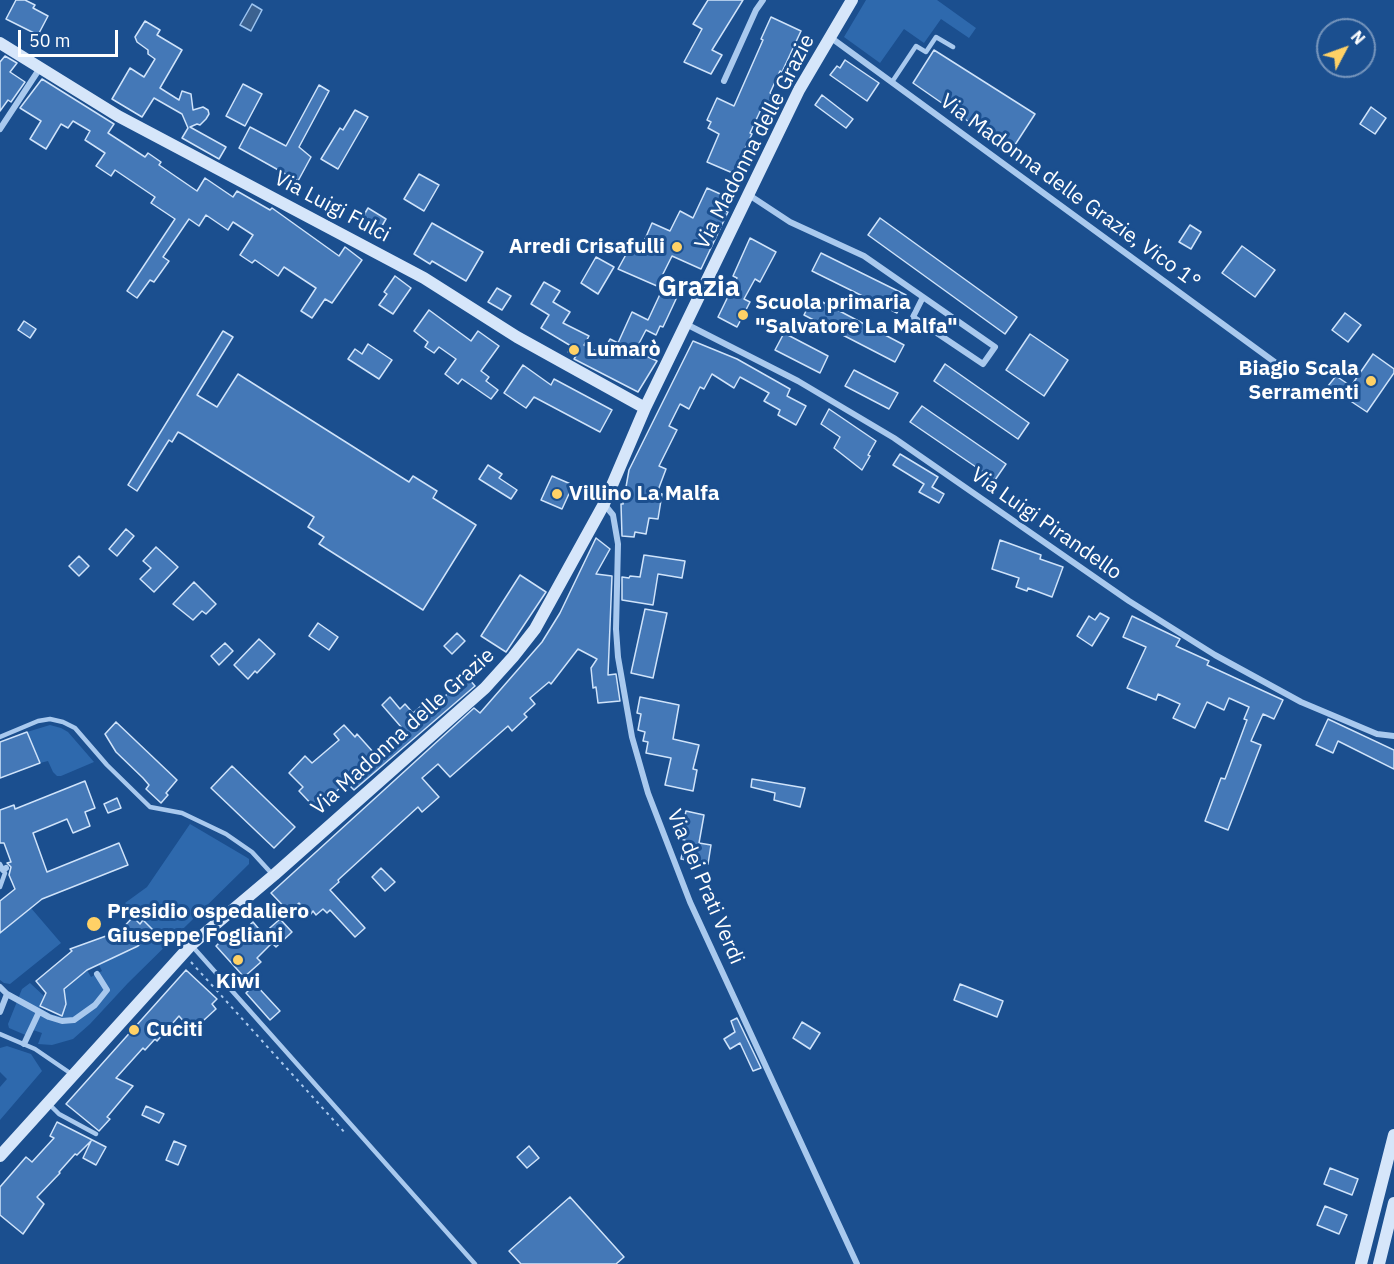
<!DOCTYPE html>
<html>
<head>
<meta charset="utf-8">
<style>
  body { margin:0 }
  #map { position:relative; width:1394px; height:1264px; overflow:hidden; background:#1b4f8f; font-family:"IBM Plex Sans",sans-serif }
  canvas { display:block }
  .north { position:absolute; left:1316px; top:18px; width:60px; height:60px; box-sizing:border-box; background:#1b4f8f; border:2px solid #7695bc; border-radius:50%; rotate:49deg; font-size:16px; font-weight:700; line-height:24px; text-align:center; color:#fff }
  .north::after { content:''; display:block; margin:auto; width:21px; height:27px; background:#ffd166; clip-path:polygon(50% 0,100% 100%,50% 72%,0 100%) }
  .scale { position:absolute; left:18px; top:30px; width:100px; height:27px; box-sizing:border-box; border:3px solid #fff; border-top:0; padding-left:8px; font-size:18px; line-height:21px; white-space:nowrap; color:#fff; -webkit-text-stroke:4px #1b4f8f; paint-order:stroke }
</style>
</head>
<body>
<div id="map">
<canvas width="1394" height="1264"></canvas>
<div class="north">N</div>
<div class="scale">50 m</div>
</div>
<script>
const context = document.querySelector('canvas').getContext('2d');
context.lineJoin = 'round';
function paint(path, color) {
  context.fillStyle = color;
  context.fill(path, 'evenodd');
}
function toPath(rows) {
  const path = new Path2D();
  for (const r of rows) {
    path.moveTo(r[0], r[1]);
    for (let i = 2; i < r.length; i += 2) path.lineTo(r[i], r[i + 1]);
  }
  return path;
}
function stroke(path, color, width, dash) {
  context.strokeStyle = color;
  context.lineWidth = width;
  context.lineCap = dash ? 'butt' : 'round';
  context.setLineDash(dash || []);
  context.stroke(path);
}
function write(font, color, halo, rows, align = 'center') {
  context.font = font + ' "IBM Plex Sans",sans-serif';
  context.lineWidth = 6;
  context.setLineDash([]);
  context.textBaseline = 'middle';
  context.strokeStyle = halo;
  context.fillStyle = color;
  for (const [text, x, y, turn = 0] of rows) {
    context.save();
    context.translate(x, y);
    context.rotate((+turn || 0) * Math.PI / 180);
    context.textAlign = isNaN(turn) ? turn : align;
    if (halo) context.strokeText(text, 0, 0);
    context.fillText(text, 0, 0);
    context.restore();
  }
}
paint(toPath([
  [866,0,937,0,976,28,969,38,941,19,924,43,904,29,880,63,844,37],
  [50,725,61,728,68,732,94,762,61,776,57,776,53,772,48,761,40,763,27,732],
  [190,824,246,857,249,859,249,864,128,983,90,1024,73,1039,52,1045,38,1044,42,1033,33,1030,30,1037,9,1028,8,1024,22,989,30,983,44,996,40,1008,50,1014,62,1017,66,1004,64,989,87,970,91,977,102,971,98,963,132,950,138,946,153,930,125,903,147,887],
  [31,908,61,943,10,984,4,983,0,980,0,933],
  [7,1046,31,1054,42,1071,0,1120,0,1087,7,1079,0,1072,0,1048]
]), '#2e69ad');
const water = toPath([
  [252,4,262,10,251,31,240,25,252,4]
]);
paint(water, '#3c6290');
stroke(water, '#9cc4f0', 1.5);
const building = toPath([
  [16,0,25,0,35,5,33,8,48,16,38,35,6,19,16,0],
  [708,0,743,0,712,50,722,55,711,74,684,62,702,29,693,24,708,0],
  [771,17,801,31,782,72,780,71,770,93,773,95,767,107,763,105,750,133,752,134,741,157,742,158,735,174,707,162,719,134,708,128,711,122,707,120,717,98,734,106,763,40,761,39,771,17],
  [145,21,160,30,157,35,182,50,160,88,179,100,182,91,191,94,193,110,203,107,208,110,209,114,206,119,200,125,197,124,190,127,226,147,219,159,182,138,188,128,182,114,154,98,142,117,112,99,130,68,144,77,155,59,148,54,148,50,137,42,135,37,145,21],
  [934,50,1035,114,1011,151,913,83,934,50],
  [5,56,17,63,10,72,25,82,11,102,8,100,0,111,0,62,5,56],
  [845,60,879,83,867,101,830,75,837,66,840,68,845,60],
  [42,79,114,124,108,133,145,157,148,153,161,162,159,165,197,191,205,178,233,197,237,191,270,210,272,208,339,256,345,247,362,260,332,303,325,299,312,318,301,311,316,288,284,267,278,276,255,260,252,263,240,255,253,235,233,222,228,230,206,215,199,226,189,219,163,257,169,261,154,282,150,280,137,298,127,291,175,219,151,203,155,197,115,170,111,176,96,166,105,153,85,140,90,131,73,121,68,128,61,124,46,149,30,139,41,121,20,108,42,79],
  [243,84,262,94,245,126,226,116,243,84],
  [319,85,329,91,299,147,311,157,298,181,239,148,250,127,286,146,319,85],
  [822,95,853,119,846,128,815,105,822,95],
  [1371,107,1386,118,1375,134,1360,124,1371,107],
  [355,110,368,117,338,169,321,159,340,128,343,130,355,110],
  [419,174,439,185,424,211,404,199,419,174],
  [707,188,729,198,723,209,728,212,701,269,672,256,657,286,618,269,629,249,639,253,652,223,670,231,680,211,693,218,707,188],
  [368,208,386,219,375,238,357,227,368,208],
  [880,218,1017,317,1005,334,868,235,880,218],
  [432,223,483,252,466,281,432,261,430,264,414,254,432,223],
  [1190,225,1201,232,1191,249,1179,242,1190,225],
  [750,238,776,252,760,282,755,279,744,299,750,302,737,327,718,317,737,278,733,276,750,238],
  [1242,246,1275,270,1255,297,1222,273,1242,246],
  [821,253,906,295,897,313,812,271,821,253],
  [596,257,614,267,598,294,581,283,596,257],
  [395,276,411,288,393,314,379,305,387,294,384,292,395,276],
  [544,282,560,291,553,302,570,312,563,323,589,336,584,345,602,354,610,339,618,343,632,312,648,320,662,290,677,297,663,327,660,326,656,335,646,330,635,351,657,361,638,392,574,359,576,356,568,352,571,346,541,328,549,315,531,304,544,282],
  [497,288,511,296,502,310,488,302,497,288],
  [813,297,904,345,895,362,804,315,813,297],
  [429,310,471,341,478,331,499,346,481,371,489,377,486,381,498,390,491,399,462,379,458,384,445,374,456,359,439,347,434,353,425,347,428,342,414,331,429,310],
  [1345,313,1361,325,1348,342,1332,330,1345,313],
  [24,321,36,329,30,338,18,330,24,321],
  [223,331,233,337,197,395,217,407,238,374,409,482,413,476,437,491,433,498,476,525,423,610,319,544,324,537,308,527,314,517,182,434,178,432,172,442,169,440,137,491,128,485,223,331],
  [784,333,828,356,820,373,775,350,784,333],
  [1030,334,1068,360,1044,396,1006,370,1030,334],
  [693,341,737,359,790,389,787,396,806,406,796,425,778,415,780,410,764,401,769,393,740,377,734,388,712,374,704,389,700,387,689,409,680,404,669,426,677,430,659,466,666,469,657,493,662,494,658,519,649,518,646,534,635,532,634,537,622,536,621,504,623,504,629,470,693,341],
  [368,344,392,360,379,379,348,359,355,349,362,354,368,344],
  [1373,354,1394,369,1394,373,1367,412,1328,386,1336,376,1351,386,1373,354],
  [945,364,1029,423,1018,439,934,381,945,364],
  [523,365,551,385,554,379,612,410,600,432,534,397,526,408,504,393,523,365],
  [854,370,898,393,889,409,845,386,854,370],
  [922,406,1006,464,995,480,910,422,922,406],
  [829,409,876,441,868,455,870,456,862,470,834,448,840,437,821,424,829,409],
  [900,454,938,477,932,487,944,494,939,503,919,492,924,484,893,465,900,454],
  [488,465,502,474,499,478,517,490,511,499,479,479,488,465],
  [552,476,573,485,562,509,541,500,552,476],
  [126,529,134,536,117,556,109,549,126,529],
  [596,538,610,549,596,574,612,576,608,675,616,674,620,701,598,703,596,687,593,688,591,668,597,659,578,649,551,684,549,682,530,698,535,704,524,714,527,717,512,731,508,726,450,777,438,764,422,778,439,797,422,812,418,807,338,880,339,882,330,890,365,928,355,937,330,910,327,913,323,909,316,915,313,911,310,915,299,903,289,912,271,893,474,708,480,713,542,642,560,613,596,538],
  [1000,540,1041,555,1040,559,1063,567,1052,597,1028,588,1027,591,1016,587,1019,578,992,569,1000,540],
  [156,547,178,567,154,592,140,579,151,568,143,561,156,547],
  [644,555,685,561,682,578,658,574,653,605,622,600,622,577,629,578,630,576,640,577,644,555],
  [79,556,89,566,79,576,69,566,79,556],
  [520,575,546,592,506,652,481,636,520,575],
  [194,582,216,604,206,614,202,611,193,620,173,604,194,582],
  [645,609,667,613,653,678,631,673,645,609],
  [1100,613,1109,618,1092,646,1077,636,1089,616,1095,620,1100,613],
  [1132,616,1180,639,1176,646,1209,661,1207,665,1283,700,1274,719,1263,714,1251,741,1261,745,1228,830,1205,821,1221,778,1225,779,1247,720,1244,719,1249,707,1229,698,1224,710,1207,702,1195,728,1173,718,1180,704,1158,694,1156,700,1127,688,1146,647,1123,637,1132,616],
  [318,623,338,637,329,650,309,636,318,623],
  [457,633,465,641,452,654,444,646,457,633],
  [259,639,275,654,257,673,255,671,248,679,234,665,259,639],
  [225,643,233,651,219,665,211,656,225,643],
  [463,672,475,686,354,790,346,782,317,810,299,791,303,787,289,773,305,756,312,763,339,740,334,734,344,725,355,737,357,734,374,753,402,728,382,705,390,697,400,709,405,704,413,713,420,707,422,710,429,704,431,708,452,690,447,684,463,672],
  [640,697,679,705,673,739,699,745,693,769,697,770,693,791,665,785,671,758,646,753,648,742,643,741,645,732,638,730,641,714,637,713,640,697],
  [1328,719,1394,750,1394,769,1338,741,1333,753,1316,745,1328,719],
  [116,722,177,780,166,793,168,795,161,803,146,789,149,785,143,778,116,752,105,734,116,722],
  [27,732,40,763,0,778,0,742,27,732],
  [232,766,295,827,274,848,211,788,232,766],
  [752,779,805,788,800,807,774,800,775,793,751,787,752,779],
  [85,781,95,808,85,812,90,826,73,833,67,819,33,833,47,872,119,843,128,865,42,899,0,933,0,901,15,889,9,875,11,867,7,863,11,862,4,843,0,843,0,810,14,805,15,809,85,781],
  [117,798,121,808,108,813,104,804,117,798],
  [686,811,704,815,699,843,711,845,708,864,681,859,685,840,680,839,686,811],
  [381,868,395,882,385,891,372,877,381,868],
  [133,917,140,924,143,920,153,930,138,946,87,970,64,989,66,1004,62,1016,40,1006,46,993,36,981,72,951,70,949,120,931,133,917],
  [280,919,292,932,276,947,272,943,257,958,261,962,244,977,216,946,227,935,232,941,253,922,263,934,280,919],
  [186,970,217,999,212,1004,216,1009,192,1031,179,1016,157,1041,155,1039,145,1050,143,1048,116,1078,133,1086,107,1117,110,1119,99,1131,66,1104,186,970],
  [255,984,280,1011,270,1020,246,993,255,984],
  [960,984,1003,1001,997,1017,954,1000,960,984],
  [737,1018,761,1068,753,1071,740,1043,730,1049,724,1039,735,1032,731,1021,737,1018],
  [802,1022,820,1033,810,1049,793,1038,802,1022],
  [146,1106,164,1114,159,1123,142,1115,146,1106],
  [57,1122,106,1147,96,1165,83,1158,91,1141,77,1155,75,1154,59,1172,60,1173,37,1197,44,1204,23,1234,0,1215,0,1187,26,1157,32,1162,54,1138,50,1136,57,1122],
  [174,1141,186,1146,178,1165,166,1160,174,1141],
  [529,1146,539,1158,527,1168,517,1157,529,1146],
  [1330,1168,1358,1179,1352,1195,1324,1184,1330,1168],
  [570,1197,624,1257,616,1264,521,1264,509,1251,570,1197],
  [1325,1206,1347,1215,1339,1234,1317,1225,1325,1206]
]);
paint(building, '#4478b7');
stroke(building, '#cfe3fa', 1.5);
stroke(toPath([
  [191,962,346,1134]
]), '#a9c9ee', 2, [3, 4.5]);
stroke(toPath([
  [892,82,916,46,926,52,936,37,953,47],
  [0,737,38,721,50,719,63,722,75,728,107,765,150,807,182,813,226,834,252,852,273,875],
  [0,864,5,873,0,887],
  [193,947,475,1264],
  [0,1034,35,1049,73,1075],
  [50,1105,59,1114,96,1134]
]), '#a9c9ee', 4.5);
stroke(toPath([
  [830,37,1291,374],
  [724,81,756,10,763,0],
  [0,129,40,68],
  [749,195,790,222,864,256,995,347,983,364,913,317,923,297],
  [686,324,798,381,894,438,1129,601,1215,655,1301,702,1377,734,1394,736],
  [604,504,613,515,618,544,616,629,618,657,632,737,648,793,690,902,857,1264],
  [3,870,6,868],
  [0,987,7,994,0,1012],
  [7,994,49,1017,62,1021,74,1020,95,1005,107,990,97,974],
  [24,1044,39,1012]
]), '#a9c9ee', 6);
stroke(toPath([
  [0,43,118,116,424,278,517,337,645,408],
  [0,1156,191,945,274,875,485,688,513,657,535,629,604,504,645,408,799,90,852,0],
  [1361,1264,1394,1135],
  [1379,1264,1394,1203]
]), '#d6e6fa', 12);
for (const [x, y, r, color] of [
  [677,247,6,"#ffd166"],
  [743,315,6,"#ffd166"],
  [574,350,6,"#ffd166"],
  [1371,381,6,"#ffd166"],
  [557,494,6,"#ffd166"],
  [94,924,8,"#ffd166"],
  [238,960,6,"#ffd166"],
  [134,1030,6,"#ffd166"]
]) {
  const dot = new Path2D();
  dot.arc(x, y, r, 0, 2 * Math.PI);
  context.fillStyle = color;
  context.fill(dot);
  stroke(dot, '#1b4f8f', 2);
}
write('21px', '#fff', '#1b4f8f', [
  ["Via Madonna delle Grazie",755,142,-63],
  ["Via Madonna delle Grazie, Vico 1°",1070,192,36],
  ["Via Luigi Fulci",332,207,28],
  ["Via Luigi Pirandello",1046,524,35],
  ["Via Madonna delle Grazie",403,732,-42],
  ["Via dei Prati Verdi",705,887,67]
]);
write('bold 21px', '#fff', '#1b4f8f', [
  ["Arredi Crisafulli",665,247,"right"],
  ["Scuola primaria",755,303],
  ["\"Salvatore La Malfa\"",755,327],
  ["Lumarò",586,350],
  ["Biagio Scala",1359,369,"right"],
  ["Serramenti",1359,393,"right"],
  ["Villino La Malfa",569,494],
  ["Presidio ospedaliero",107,912],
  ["Giuseppe Fogliani",107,936],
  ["Kiwi",238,982,"center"],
  ["Cuciti",146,1030]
], 'left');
write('bold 27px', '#fff', '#1b4f8f', [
  ["Grazia",699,288]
]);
</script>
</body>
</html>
